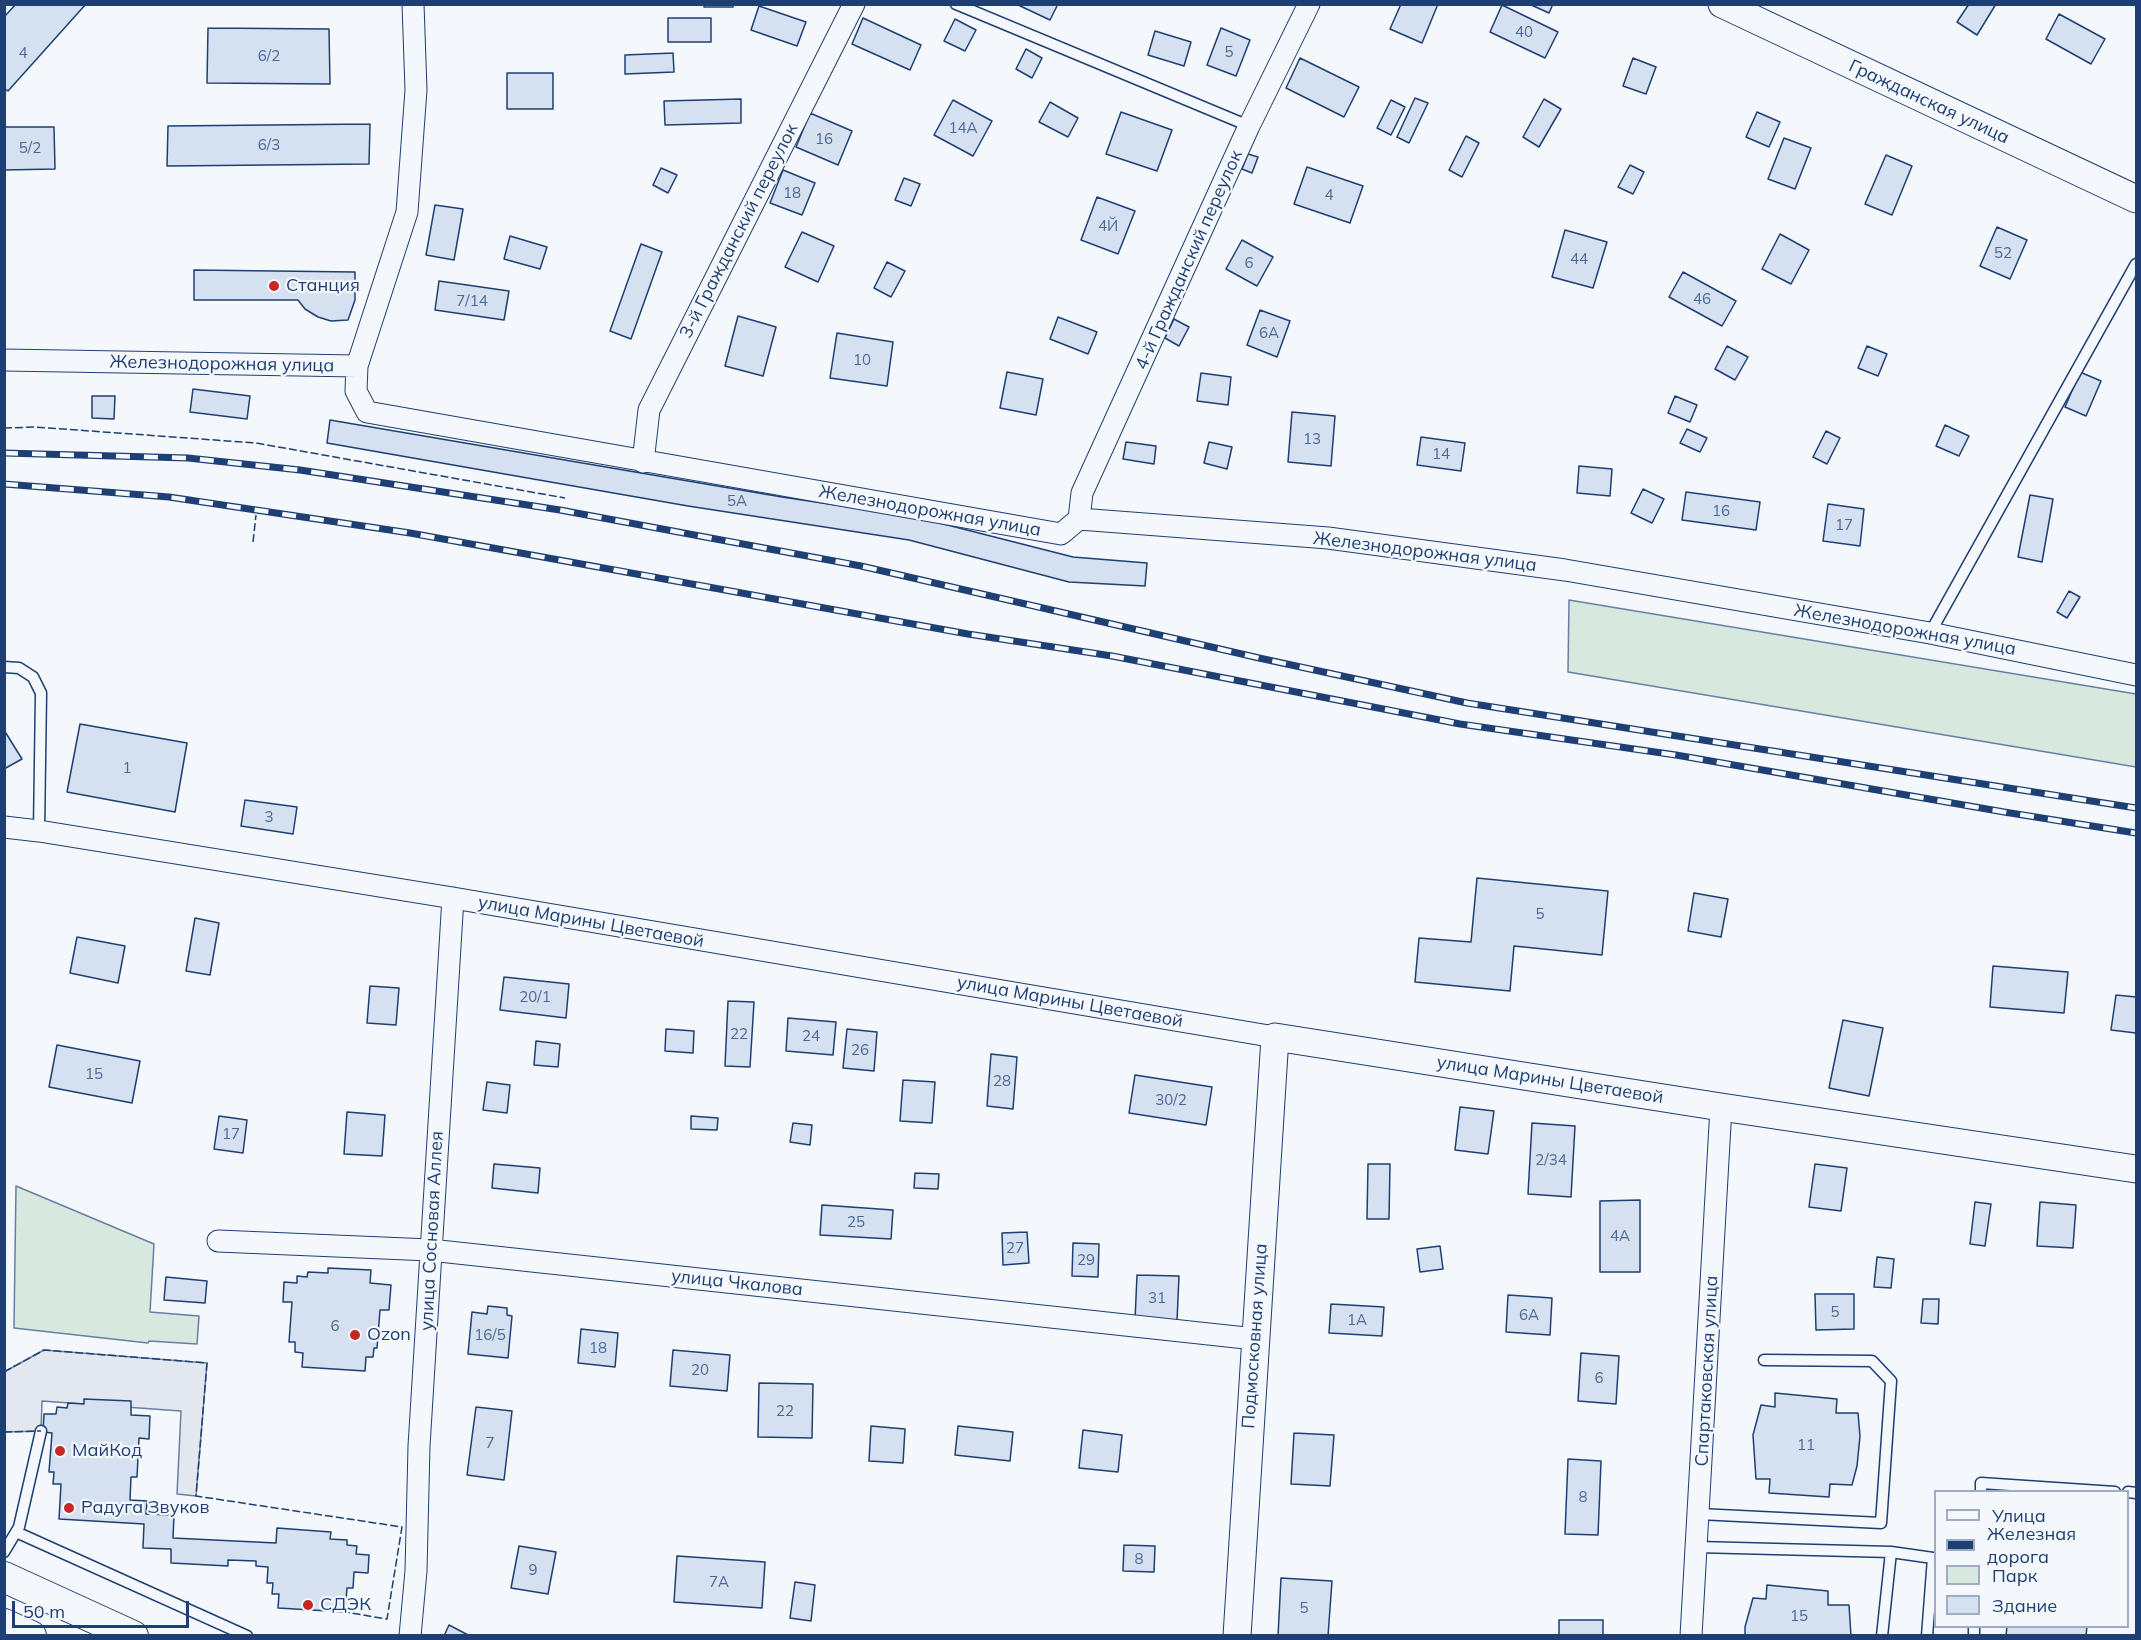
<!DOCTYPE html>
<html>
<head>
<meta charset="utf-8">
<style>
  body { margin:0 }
  #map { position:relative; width:2141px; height:1640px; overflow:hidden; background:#f4f7fb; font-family:Mulish,sans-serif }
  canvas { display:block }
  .frame { position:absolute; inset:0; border:6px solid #1d3f73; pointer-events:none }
  .legend { position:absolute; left:1934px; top:1490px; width:195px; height:138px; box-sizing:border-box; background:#f4f7fb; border:2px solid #9eadc5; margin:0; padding:8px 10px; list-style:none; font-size:18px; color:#1d3f73 }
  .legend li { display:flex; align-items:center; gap:12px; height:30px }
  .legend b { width:30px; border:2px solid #9eadc5 }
  .scale { position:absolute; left:12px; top:1601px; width:177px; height:27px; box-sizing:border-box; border:3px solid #1d3f73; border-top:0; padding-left:8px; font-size:18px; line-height:21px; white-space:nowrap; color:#1d3f73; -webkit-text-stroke:4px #f4f7fb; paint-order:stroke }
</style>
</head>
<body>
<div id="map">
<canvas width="2141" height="1640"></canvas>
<div class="frame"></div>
<ul class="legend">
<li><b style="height:8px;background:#f4f7fb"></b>Улица</li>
<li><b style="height:8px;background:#1d3f73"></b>Железная дорога</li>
<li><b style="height:16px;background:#d7e8df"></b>Парк</li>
<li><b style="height:16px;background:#d5e0f0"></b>Здание</li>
</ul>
<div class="scale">50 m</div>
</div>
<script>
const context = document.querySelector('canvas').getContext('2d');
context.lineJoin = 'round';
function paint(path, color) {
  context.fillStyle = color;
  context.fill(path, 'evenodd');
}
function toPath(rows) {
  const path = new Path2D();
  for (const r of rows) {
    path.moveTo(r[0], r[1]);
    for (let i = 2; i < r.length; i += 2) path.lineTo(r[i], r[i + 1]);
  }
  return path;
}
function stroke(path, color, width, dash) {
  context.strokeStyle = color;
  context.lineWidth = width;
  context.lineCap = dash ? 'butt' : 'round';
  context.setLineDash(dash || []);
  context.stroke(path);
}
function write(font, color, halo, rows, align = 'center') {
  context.font = font + ' Mulish,sans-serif';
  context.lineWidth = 4.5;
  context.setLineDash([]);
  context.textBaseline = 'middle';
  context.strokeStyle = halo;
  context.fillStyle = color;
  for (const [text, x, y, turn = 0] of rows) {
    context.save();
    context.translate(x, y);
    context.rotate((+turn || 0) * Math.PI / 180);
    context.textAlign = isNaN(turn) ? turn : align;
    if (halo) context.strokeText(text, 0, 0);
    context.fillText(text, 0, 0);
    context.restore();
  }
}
const green = toPath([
  [1569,600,2136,694,2136,767,1568,672,1569,600],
  [16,1186,154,1244,150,1312,199,1316,197,1344,149,1341,148,1343,14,1328,16,1186]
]);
paint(green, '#d7e8df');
stroke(green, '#687fa3', 1.5);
const parking = toPath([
  [44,1350,207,1363,196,1496,177,1494,181,1411,42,1401,41,1431,5,1432,4,1372,44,1350]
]);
paint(parking, '#e3e8f0');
stroke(parking, '#687fa3', 1.5);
const building = toPath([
  [16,4,86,4,8,91,4,88,4,17,16,4],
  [704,4,733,4,733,7,704,7,704,4],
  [1016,4,1058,4,1050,20,1016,4],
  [1401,4,1438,4,1422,43,1390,29,1401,4],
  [1529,4,1553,4,1549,13,1529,4],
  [1969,4,1996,4,1977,35,1957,22,1969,4],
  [1502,5,1558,32,1545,58,1490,32,1502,5],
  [759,6,806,22,797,46,751,30,759,6],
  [2059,14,2105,39,2091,64,2046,39,2059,14],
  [668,18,711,18,711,42,668,42,668,18],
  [863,18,921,45,910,70,852,44,863,18],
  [955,19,976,30,965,51,944,41,955,19],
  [208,28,329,29,330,84,207,83,208,28],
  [1221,28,1250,40,1236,76,1207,65,1221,28],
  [1155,31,1191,42,1184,66,1148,55,1155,31],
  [1026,49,1042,58,1032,78,1016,69,1026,49],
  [673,53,674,72,625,74,625,55,673,53],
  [1300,58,1359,87,1344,117,1286,88,1300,58],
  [1633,58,1656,67,1646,94,1623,86,1633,58],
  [507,73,553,73,553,109,507,109,507,73],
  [1415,98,1428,103,1409,143,1397,137,1415,98],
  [741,99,741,123,665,125,664,101,741,99],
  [1544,99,1561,109,1539,147,1523,137,1544,99],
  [953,100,992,121,973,156,934,135,953,100],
  [1391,100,1405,107,1391,135,1377,128,1391,100],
  [1050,102,1078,118,1068,137,1039,122,1050,102],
  [1121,112,1172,130,1157,171,1106,154,1121,112],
  [1757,112,1780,122,1769,147,1746,137,1757,112],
  [810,113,852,131,838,165,796,147,810,113],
  [370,124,369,164,167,166,168,126,370,124],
  [4,127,54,127,55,169,4,170,4,127],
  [1466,136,1479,143,1462,177,1449,170,1466,136],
  [1784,138,1811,148,1795,189,1768,179,1784,138],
  [1248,154,1258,157,1252,173,1242,169,1248,154],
  [1886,155,1912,166,1892,215,1865,204,1886,155],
  [1630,165,1644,172,1633,194,1618,187,1630,165],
  [1307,167,1363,186,1350,223,1294,204,1307,167],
  [661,168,677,175,668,193,653,185,661,168],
  [783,170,815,183,802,215,770,203,783,170],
  [904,178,920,184,911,206,895,200,904,178],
  [1097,197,1135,211,1118,254,1081,240,1097,197],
  [435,205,463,209,454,260,426,255,435,205],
  [1997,227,2027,240,2010,279,1980,266,1997,227],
  [1565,230,1607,242,1593,288,1552,277,1565,230],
  [802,232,834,246,818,282,785,267,802,232],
  [1780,234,1809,250,1791,284,1762,269,1780,234],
  [510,236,547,247,540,269,504,259,510,236],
  [1242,240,1273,257,1257,286,1226,269,1242,240],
  [641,244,662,252,631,339,610,331,641,244],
  [887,262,905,271,891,297,874,288,887,262],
  [194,270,355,272,355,300,348,320,331,321,318,317,305,309,298,300,194,300,194,270],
  [1683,272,1736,301,1722,326,1669,297,1683,272],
  [439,281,509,291,504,320,435,310,439,281],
  [1260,310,1290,321,1277,357,1247,345,1260,310],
  [738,316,776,327,763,376,725,366,738,316],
  [1058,317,1097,332,1088,354,1050,339,1058,317],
  [1174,319,1189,327,1179,346,1165,338,1174,319],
  [837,333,893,342,887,386,830,378,837,333],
  [1727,346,1748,357,1735,380,1715,369,1727,346],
  [1867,346,1887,354,1878,376,1858,368,1867,346],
  [1007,372,1043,379,1036,415,1000,408,1007,372],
  [2080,372,2101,381,2086,416,2065,407,2080,372],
  [1201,373,1231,377,1228,405,1197,401,1201,373],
  [193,389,250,396,247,419,190,412,193,389],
  [92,396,115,396,114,419,92,418,92,396],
  [1675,396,1697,405,1690,422,1668,413,1675,396],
  [1292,412,1335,416,1331,466,1288,462,1292,412],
  [330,420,782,497,916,517,1073,557,1147,563,1145,586,1069,582,909,540,688,506,327,443,330,420],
  [1945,425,1969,436,1959,456,1936,446,1945,425],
  [1687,429,1707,438,1700,452,1680,443,1687,429],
  [1826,431,1840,438,1827,464,1813,457,1826,431],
  [1421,437,1465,443,1461,471,1417,465,1421,437],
  [1126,442,1156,446,1154,464,1123,459,1126,442],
  [1209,442,1232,447,1227,469,1204,463,1209,442],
  [1579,466,1612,469,1610,496,1577,493,1579,466],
  [1643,489,1664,499,1652,523,1631,513,1643,489],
  [1686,492,1760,502,1756,530,1682,520,1686,492],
  [2030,495,2053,499,2042,562,2018,557,2030,495],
  [1828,504,1864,509,1860,546,1823,541,1828,504],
  [2069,591,2080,597,2067,618,2057,612,2069,591],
  [80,724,187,743,175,812,67,792,80,724],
  [4,730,22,759,4,769,4,730],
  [245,800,297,807,293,834,241,826,245,800],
  [1477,878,1608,891,1602,955,1514,946,1510,991,1415,982,1419,938,1471,942,1477,878],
  [1694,893,1728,899,1721,937,1688,931,1694,893],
  [195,918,219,923,210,975,186,971,195,918],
  [77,937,125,946,118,983,70,973,77,937],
  [1993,966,2068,972,2064,1013,1990,1007,1993,966],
  [504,977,569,984,566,1018,500,1010,504,977],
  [370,986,399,988,396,1025,367,1023,370,986],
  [2116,995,2136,997,2136,1033,2111,1030,2116,995],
  [728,1001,754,1002,750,1067,725,1066,728,1001],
  [788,1018,836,1022,833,1055,786,1051,788,1018],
  [1843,1020,1883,1028,1869,1096,1829,1088,1843,1020],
  [666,1029,694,1031,693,1053,665,1051,666,1029],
  [847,1029,877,1032,874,1071,843,1068,847,1029],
  [536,1041,560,1044,558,1067,534,1065,536,1041],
  [57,1045,140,1061,132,1103,49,1087,57,1045],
  [991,1054,1017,1057,1013,1109,987,1106,991,1054],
  [1135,1075,1212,1087,1206,1125,1129,1113,1135,1075],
  [903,1080,935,1082,932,1123,900,1121,903,1080],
  [487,1082,510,1085,507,1113,483,1110,487,1082],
  [1460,1107,1494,1111,1488,1154,1455,1150,1460,1107],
  [347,1112,385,1115,382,1156,344,1154,347,1112],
  [219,1116,247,1120,243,1153,214,1149,219,1116],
  [691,1116,718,1118,717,1130,691,1129,691,1116],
  [793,1123,812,1125,810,1145,790,1142,793,1123],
  [1532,1123,1575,1126,1571,1197,1528,1194,1532,1123],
  [494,1164,540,1168,538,1193,492,1188,494,1164],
  [1368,1164,1390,1164,1389,1219,1367,1219,1368,1164],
  [1815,1164,1847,1168,1841,1211,1809,1207,1815,1164],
  [915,1173,939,1174,938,1189,914,1188,915,1173],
  [1640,1200,1640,1272,1600,1272,1600,1201,1640,1200],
  [1975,1202,1991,1204,1985,1246,1970,1244,1975,1202],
  [2040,1202,2076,1205,2073,1248,2037,1246,2040,1202],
  [822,1205,893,1210,891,1239,820,1235,822,1205],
  [1027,1232,1029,1263,1003,1265,1002,1233,1027,1232],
  [1073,1243,1099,1244,1098,1277,1072,1276,1073,1243],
  [1440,1246,1443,1269,1420,1272,1417,1249,1440,1246],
  [1877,1257,1894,1259,1891,1288,1874,1287,1877,1257],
  [328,1268,371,1270,370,1283,391,1285,389,1310,380,1310,377,1348,374,1348,373,1357,366,1357,365,1371,302,1367,303,1353,295,1352,295,1342,289,1342,292,1302,283,1302,284,1282,297,1283,297,1276,307,1277,308,1272,328,1273,328,1268],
  [1137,1275,1179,1276,1177,1321,1135,1320,1137,1275],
  [166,1277,207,1281,205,1303,164,1300,166,1277],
  [1815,1294,1854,1294,1854,1329,1816,1330,1815,1294],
  [1508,1295,1552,1298,1550,1335,1506,1332,1508,1295],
  [1923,1299,1939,1299,1938,1324,1921,1323,1923,1299],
  [1331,1304,1384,1307,1382,1336,1329,1333,1331,1304],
  [488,1306,507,1308,507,1315,512,1316,508,1358,468,1354,472,1312,487,1314,488,1306],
  [581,1329,618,1333,615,1367,578,1363,581,1329],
  [673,1350,730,1355,727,1391,670,1386,673,1350],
  [1581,1353,1619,1356,1616,1404,1578,1401,1581,1353],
  [759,1383,813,1384,812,1438,758,1437,759,1383],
  [1775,1393,1837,1399,1836,1413,1858,1413,1860,1436,1857,1466,1852,1485,1830,1484,1829,1497,1769,1493,1770,1479,1756,1479,1753,1435,1761,1405,1775,1407,1775,1393],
  [84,1399,131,1401,131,1415,150,1416,149,1439,139,1438,137,1477,131,1477,130,1500,147,1501,146,1514,174,1515,173,1538,276,1543,277,1528,331,1532,330,1539,347,1540,347,1545,357,1546,356,1554,369,1555,368,1573,354,1572,353,1588,347,1588,345,1612,278,1608,279,1594,272,1594,273,1583,267,1583,268,1567,256,1566,256,1561,228,1560,228,1566,171,1563,171,1549,143,1548,144,1524,59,1519,61,1484,53,1484,54,1472,49,1472,52,1433,43,1432,44,1414,56,1414,57,1407,67,1408,68,1403,84,1404,84,1399],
  [476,1407,512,1411,504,1480,467,1475,476,1407],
  [871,1426,905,1429,903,1463,869,1461,871,1426],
  [958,1426,1013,1432,1010,1461,955,1455,958,1426],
  [1083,1430,1122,1435,1118,1472,1079,1468,1083,1430],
  [1294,1433,1334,1435,1330,1486,1291,1484,1294,1433],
  [1568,1459,1601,1461,1598,1535,1565,1534,1568,1459],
  [1124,1545,1155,1546,1154,1572,1123,1571,1124,1545],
  [519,1546,556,1552,548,1594,511,1588,519,1546],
  [677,1556,765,1562,762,1608,674,1602,677,1556],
  [1281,1578,1332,1581,1328,1636,1278,1636,1281,1578],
  [795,1582,815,1585,811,1621,790,1618,795,1582],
  [1767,1585,1828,1591,1828,1605,1849,1605,1851,1636,1745,1636,1745,1627,1753,1598,1766,1599,1767,1585],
  [1559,1620,1603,1620,1603,1636,1559,1636,1559,1620],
  [449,1625,470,1636,444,1636,449,1625],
  [2007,1626,2087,1626,2086,1636,2006,1636,2007,1626]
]);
paint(building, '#d5e0f0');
stroke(building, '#1d3f73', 1.5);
const service = toPath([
  [956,4,1249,126],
  [1930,633,2136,264],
  [4,667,19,668,33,677,41,693,39,831],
  [1981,1492,1981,1483,2115,1492],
  [2128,1492,2136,1493],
  [1699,1514,1881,1523,1891,1381,1872,1361,1764,1360],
  [16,1532,247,1636],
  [1697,1547,1891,1552,1882,1636],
  [4,1552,19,1527,41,1431],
  [1891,1552,1933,1558,1927,1636],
  [1974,1636,1974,1626]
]);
const minor = toPath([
  [413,4,416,90,407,212,357,366,356,391,367,412,1061,534,1079,519,1328,538,1565,570,1930,633,2136,675],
  [4,360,357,366],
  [643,462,649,410,854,4],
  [1079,519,1082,493,1249,126,1309,4],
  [4,827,39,831,453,898,1275,1037],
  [218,1241,430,1250,1255,1339],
  [410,1636,416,1571,419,1446,453,898],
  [1691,1636,1721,1107]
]);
const tertiary = toPath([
  [1722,4,2136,199],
  [1237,1636,1275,1037,1721,1107,2136,1169]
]);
const secondary = toPath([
  [4,1577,133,1636],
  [4,1624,31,1636]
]);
stroke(service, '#1d3f73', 13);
stroke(minor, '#1d3f73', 23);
stroke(tertiary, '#1d3f73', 29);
stroke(secondary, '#1d3f73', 32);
stroke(service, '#f4f7fb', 10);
stroke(minor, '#f4f7fb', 21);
stroke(tertiary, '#f4f7fb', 27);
stroke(secondary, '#f4f7fb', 30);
const rail = toPath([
  [4,453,188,458,300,470,560,510,861,566,1259,658,1467,703,2136,808],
  [4,484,169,497,410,533,968,634,1112,656,1460,724,1676,755,2004,812,2136,833]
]);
stroke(rail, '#1d3f73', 7);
stroke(rail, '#f4f7fb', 4.5, [14]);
stroke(toPath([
  [4,428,35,427,256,443,565,498],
  [253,542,256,515],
  [4,1372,44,1350,207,1363,196,1496,402,1527,387,1619,345,1612],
  [4,1432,41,1431]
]), '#1d3f73', 1.5, [8, 3]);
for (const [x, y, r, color] of [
  [274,286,6,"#c62828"],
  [355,1335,6,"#c62828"],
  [60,1451,6,"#c62828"],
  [69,1508,6,"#c62828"],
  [308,1605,6,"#c62828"]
]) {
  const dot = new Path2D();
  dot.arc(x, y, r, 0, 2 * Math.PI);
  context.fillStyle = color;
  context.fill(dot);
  stroke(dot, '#f4f7fb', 2);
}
write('15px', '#4b6792', null, [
  ["40",1524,32],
  ["5",1229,52],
  ["4",23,53],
  ["6/2",269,56],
  ["14А",963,128],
  ["16",824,139],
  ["6/3",269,145],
  ["5/2",30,148],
  ["18",792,193],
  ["4",1329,195],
  ["4Й",1108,226],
  ["52",2003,253],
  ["44",1579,259],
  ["6",1249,263],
  ["46",1702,299],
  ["7/14",472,301],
  ["6А",1269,333],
  ["10",862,360],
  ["13",1312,439],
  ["14",1441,454],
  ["5А",737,501],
  ["16",1721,511],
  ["17",1844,525],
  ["1",127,768],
  ["3",269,817],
  ["5",1540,914],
  ["20/1",535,997],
  ["22",739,1034],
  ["24",811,1036],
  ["26",860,1050],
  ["15",94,1074],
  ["28",1002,1081],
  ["30/2",1171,1100],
  ["17",231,1134],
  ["2/34",1551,1160],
  ["25",856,1222],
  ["4А",1620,1236],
  ["27",1015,1248],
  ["29",1086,1260],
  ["31",1157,1298],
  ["5",1835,1312],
  ["6А",1529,1315],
  ["1А",1357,1320],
  ["6",335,1326],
  ["16/5",490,1335],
  ["18",598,1348],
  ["20",700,1370],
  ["6",1599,1378],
  ["22",785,1411],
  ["7",490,1443],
  ["11",1806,1445],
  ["8",1583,1497],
  ["8",1139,1559],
  ["9",533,1570],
  ["7А",719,1582],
  ["5",1304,1608],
  ["15",1799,1616]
]);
write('18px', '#1d3f73', '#f4f7fb', [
  ["Гражданская улица",1929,102,25],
  ["3-й Гражданский переулок",739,231,-63],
  ["4-й Гражданский переулок",1189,260,-66],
  ["Железнодорожная улица",222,364,1],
  ["Железнодорожная улица",930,511,10],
  ["Железнодорожная улица",1425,552,7],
  ["Железнодорожная улица",1905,630,10],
  ["улица Марины Цветаевой",591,922,10],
  ["улица Марины Цветаевой",1070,1002,10],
  ["улица Марины Цветаевой",1550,1080,9],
  ["улица Сосновая Аллея",432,1231,-87],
  ["улица Чкалова",737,1283,6],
  ["Подмосковная улица",1255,1336,-86],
  ["Спартаковская улица",1707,1371,-87]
]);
write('18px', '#1d3f73', '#f4f7fb', [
  ["Станция",286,286],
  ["Ozon",367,1335],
  ["МайКод",72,1451],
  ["Радуга Звуков",81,1508],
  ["СДЭК",320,1605]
], 'left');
</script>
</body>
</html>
